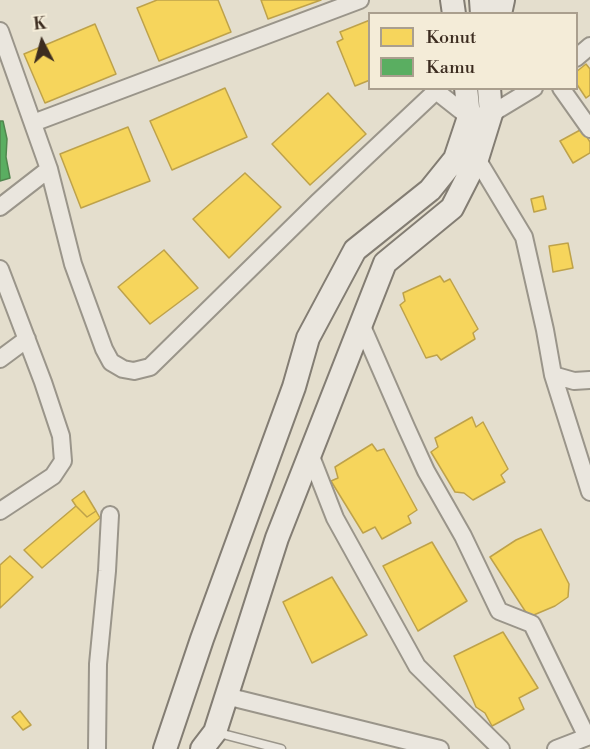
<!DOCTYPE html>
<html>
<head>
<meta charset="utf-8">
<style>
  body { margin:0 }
  #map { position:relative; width:590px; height:749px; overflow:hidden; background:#e4decd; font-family:"Libre Bodoni",serif }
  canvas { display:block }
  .legend { position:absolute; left:368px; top:12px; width:210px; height:78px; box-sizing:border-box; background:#f4ecd8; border:2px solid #aa9f8e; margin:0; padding:8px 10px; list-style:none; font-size:18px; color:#3c2c20 }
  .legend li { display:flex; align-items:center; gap:12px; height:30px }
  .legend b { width:30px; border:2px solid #aa9f8e }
  .north { position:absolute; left:12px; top:12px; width:60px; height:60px; -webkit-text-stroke:4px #f4ecd8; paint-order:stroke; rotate:354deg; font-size:16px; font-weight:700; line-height:24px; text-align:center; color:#3c2c20 }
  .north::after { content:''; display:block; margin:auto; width:21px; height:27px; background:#3c2c20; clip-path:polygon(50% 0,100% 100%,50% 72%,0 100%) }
</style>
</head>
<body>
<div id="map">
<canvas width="590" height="749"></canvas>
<ul class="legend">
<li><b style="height:16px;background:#f6d55c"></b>Konut</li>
<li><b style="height:16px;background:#5aae61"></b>Kamu</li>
</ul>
<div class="north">K</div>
</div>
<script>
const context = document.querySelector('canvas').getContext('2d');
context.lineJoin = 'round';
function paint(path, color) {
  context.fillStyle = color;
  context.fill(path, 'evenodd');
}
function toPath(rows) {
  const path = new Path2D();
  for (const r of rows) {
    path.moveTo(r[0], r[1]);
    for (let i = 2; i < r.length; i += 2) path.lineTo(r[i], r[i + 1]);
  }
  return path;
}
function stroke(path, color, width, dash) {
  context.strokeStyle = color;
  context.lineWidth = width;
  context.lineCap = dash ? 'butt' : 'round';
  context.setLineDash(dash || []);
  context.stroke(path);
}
const homes = toPath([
  [157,0,218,0,231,32,159,61,137,8,157,0],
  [261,0,321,0,268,19,261,0],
  [370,20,370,80,355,86,337,42,343,39,340,32,370,20],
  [95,24,116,74,45,103,24,54,95,24],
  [586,64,590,69,590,95,586,98,576,83,576,72,586,64],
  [225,88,247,137,172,170,150,121,225,88],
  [328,93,366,134,310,185,272,144,328,93],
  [128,127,150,181,81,208,60,154,128,127],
  [582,129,590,142,590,153,573,163,560,141,582,129],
  [245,173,281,207,229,258,193,219,245,173],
  [543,196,546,209,534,212,531,199,543,196],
  [568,243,573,268,553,272,549,246,568,243],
  [164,250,198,288,150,324,118,287,164,250],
  [440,276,444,282,450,279,478,329,473,333,475,339,441,360,437,355,426,358,400,305,405,301,403,293,440,276],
  [472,417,476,427,483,422,508,469,501,475,505,482,473,500,464,493,455,492,431,452,438,447,435,438,472,417],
  [372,444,377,451,384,449,417,510,408,516,411,523,382,539,375,527,363,533,331,481,338,478,335,467,372,444],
  [84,491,96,511,87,517,76,506,72,500,84,491],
  [76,506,87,517,96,511,100,518,42,568,24,550,76,506],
  [541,529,569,584,568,597,555,606,529,617,490,557,516,540,541,529],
  [432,542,467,601,418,631,383,566,432,542],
  [10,556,33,577,0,608,0,565,10,556],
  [332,577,367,635,312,663,283,602,332,577],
  [503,632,538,688,519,698,524,709,492,726,485,713,476,707,454,656,503,632],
  [20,711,31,725,23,730,12,717,20,711]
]);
paint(homes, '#f6d55c');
stroke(homes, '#bea24a', 1.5);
const public = toPath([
  [0,121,3,121,7,139,6,157,10,178,0,181,0,121]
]);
paint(public, '#5aae61');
stroke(public, '#51874e', 1.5);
const lane = toPath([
  [215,732,281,749]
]);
const street = toPath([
  [0,31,49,169,73,264,104,349,111,362,123,369,134,371,150,367,318,202,436,91,469,117,491,114,534,88],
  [576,58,590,46],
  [561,88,590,129],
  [33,123,360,0],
  [475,151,477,159,524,237,545,330,553,375,590,492],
  [0,207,49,169],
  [0,269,43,382,61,436,63,461,53,476,0,511],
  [361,324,406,427,426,471,463,536,499,611,532,624,587,737],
  [0,359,27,339],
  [553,375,574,381,590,380],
  [310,454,335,518,417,666,501,749],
  [226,696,440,749],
  [97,749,98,664,107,571,110,515],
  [556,749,587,737,590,733]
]);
const secondary = toPath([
  [452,0,454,14],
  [481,0,482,14],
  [500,14,503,0],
  [165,749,202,639,294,387,308,338,355,250,430,190,455,159,469,117,466,88],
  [202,749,215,732,277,538,385,263,452,208,477,159,491,114,489,88]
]);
stroke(lane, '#9a958a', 11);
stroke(street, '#9a958a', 20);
stroke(secondary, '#837d73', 26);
stroke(lane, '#eae6de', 8);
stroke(street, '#eae6de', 16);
stroke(secondary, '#eae6de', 22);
</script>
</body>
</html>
